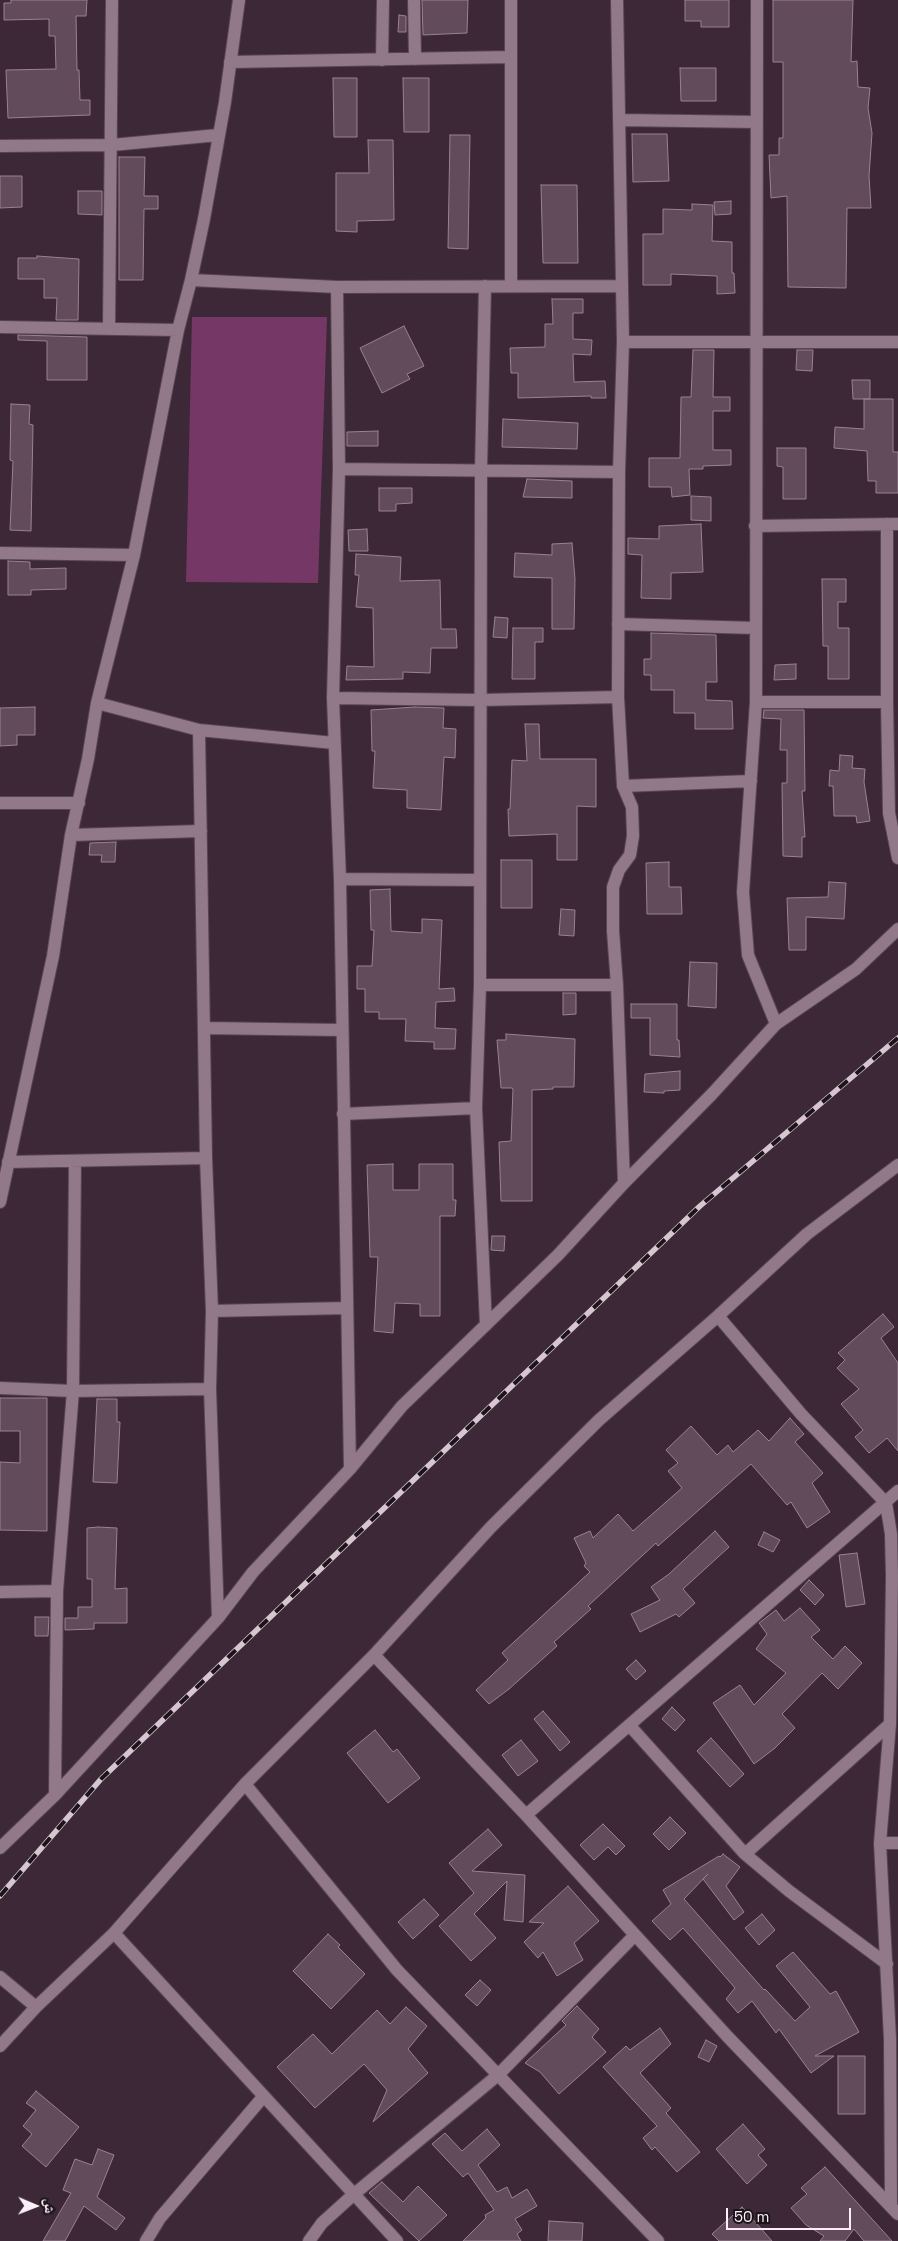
<!DOCTYPE html>
<html>
<head>
<meta charset="utf-8">
<style>
  body { margin:0 }
  #map { position:relative; width:898px; height:2241px; overflow:hidden; background:#3c2836; font-family:"Space Grotesk","Noto Naskh Arabic",sans-serif }
  canvas { display:block }
  .north { position:absolute; left:10px; top:2181px; width:50px; height:50px; -webkit-text-stroke:4px #1d141a; paint-order:stroke; rotate:91deg; font-size:14px; font-weight:700; line-height:20px; text-align:center; color:#fdeff8 }
  .north::after { content:''; display:block; margin:auto; width:18px; height:22px; background:#fdeff8; clip-path:polygon(50% 0,100% 100%,50% 72%,0 100%) }
  .scale { position:absolute; left:726px; top:2208px; width:125px; height:22px; box-sizing:border-box; border:2px solid #fdeff8; border-top:0; padding-left:6px; font-size:15px; line-height:18px; white-space:nowrap; color:#fdeff8; -webkit-text-stroke:4px #1d141a; paint-order:stroke }
</style>
</head>
<body>
<div id="map">
<canvas width="898" height="2241"></canvas>
<div class="north">ش</div>
<div class="scale">50 m</div>
</div>
<script>
const context = document.querySelector('canvas').getContext('2d');
context.lineJoin = 'round';
function paint(path, color) {
  context.fillStyle = color;
  context.fill(path, 'evenodd');
}
function toPath(rows) {
  const path = new Path2D();
  for (const r of rows) {
    path.moveTo(r[0], r[1]);
    for (let i = 2; i < r.length; i += 2) path.lineTo(r[i], r[i + 1]);
  }
  return path;
}
function stroke(path, color, width, dash) {
  context.strokeStyle = color;
  context.lineWidth = width;
  context.lineCap = dash ? 'butt' : 'round';
  context.setLineDash(dash || []);
  context.stroke(path);
}
paint(toPath([
  [192,317,327,317,318,583,186,582]
]), '#753866');
const building = toPath([
  [11,0,87,0,86,16,76,16,77,70,79,70,80,100,90,100,90,115,8,118,6,70,56,69,55,36,49,36,49,19,4,20,4,3,11,3,11,0],
  [422,0,468,0,467,33,423,35,422,0],
  [685,0,729,0,729,27,701,27,701,21,685,21,685,0],
  [773,0,853,0,851,62,857,61,858,87,870,88,868,108,872,133,869,176,871,208,847,208,846,288,788,287,787,196,771,198,769,155,779,155,779,138,783,138,783,62,773,62,773,0],
  [399,15,406,16,406,32,398,32,399,15],
  [680,68,716,68,716,101,681,101,680,68],
  [333,78,357,78,357,137,334,137,333,78],
  [403,78,429,78,429,132,404,132,403,78],
  [632,134,667,134,669,181,633,182,632,134],
  [450,135,470,135,468,249,448,248,450,135],
  [368,140,393,140,394,220,357,221,357,232,336,231,336,173,369,173,368,140],
  [119,157,145,157,144,196,158,196,158,209,144,209,143,280,119,280,119,157],
  [0,176,22,176,22,207,0,208,0,176],
  [541,185,577,185,578,263,543,263,541,185],
  [78,191,102,191,102,215,78,214,78,191],
  [731,201,731,214,715,215,714,202,731,201],
  [692,204,713,205,712,241,732,242,732,273,734,273,735,293,717,294,717,276,671,274,671,285,643,285,643,234,663,234,663,209,692,210,692,204],
  [37,256,79,259,78,320,56,320,57,298,44,298,44,279,18,279,18,258,37,258,37,256],
  [552,299,583,299,583,313,573,313,573,339,592,340,591,355,573,354,574,382,605,381,606,398,591,398,591,396,518,398,518,373,511,373,510,348,545,347,545,324,553,324,552,299],
  [404,326,424,366,407,374,410,379,382,393,360,348,404,326],
  [18,335,87,337,87,380,47,380,47,341,18,340,18,335],
  [693,350,714,350,713,397,730,397,730,411,713,411,713,450,731,450,731,465,703,466,703,469,689,469,690,495,672,497,671,487,649,487,649,458,680,458,681,397,691,397,693,350],
  [797,350,813,350,812,371,796,370,797,350],
  [852,380,870,380,870,399,853,399,852,380],
  [864,399,893,399,893,452,898,452,898,493,876,493,876,481,868,481,867,451,834,448,835,427,864,429,864,399],
  [11,404,30,405,29,424,33,425,31,531,10,530,13,461,10,460,11,404],
  [503,419,578,423,577,449,502,447,503,419],
  [378,431,378,446,347,446,347,432,378,431],
  [777,448,806,448,806,499,783,499,783,467,777,466,777,448],
  [527,479,572,481,572,498,523,497,527,479],
  [379,488,412,488,412,503,396,504,396,511,379,511,379,488],
  [691,496,711,497,711,521,691,520,691,496],
  [701,524,703,572,671,573,671,599,641,598,642,555,628,554,628,538,659,539,659,526,701,524],
  [367,529,368,551,349,551,348,530,367,529],
  [572,543,575,579,574,629,552,629,552,578,514,577,515,553,552,555,552,544,572,543],
  [356,554,401,557,400,581,440,580,441,629,456,629,457,648,431,648,430,673,403,672,403,679,346,680,347,666,374,667,373,608,356,607,359,575,355,575,356,554],
  [8,561,30,562,30,569,66,568,66,589,31,590,31,595,8,595,8,561],
  [822,579,846,579,846,602,838,602,838,628,849,628,849,679,828,679,828,646,823,646,822,579],
  [495,617,508,618,507,638,493,637,495,617],
  [513,628,543,628,543,642,535,642,535,679,512,679,513,628],
  [651,633,716,635,717,682,706,682,706,700,732,701,733,729,695,729,695,713,674,713,674,690,651,690,651,675,644,675,644,659,651,659,651,633],
  [796,664,796,679,774,680,775,665,796,664],
  [35,707,35,735,17,735,17,745,0,746,0,708,35,707],
  [415,707,444,708,443,728,456,729,455,758,444,757,441,810,407,808,407,790,373,788,375,751,372,751,371,710,415,707],
  [764,710,804,710,805,791,802,791,805,837,802,837,802,857,783,856,782,783,787,783,787,750,780,750,781,719,763,718,764,710],
  [525,724,539,724,540,759,596,759,596,807,577,806,577,860,557,860,557,834,509,836,508,809,510,809,512,760,527,761,525,724],
  [840,755,853,756,852,768,865,769,864,782,870,821,857,823,856,816,834,816,833,786,829,786,830,770,839,771,840,755],
  [116,842,115,862,101,862,102,855,89,855,90,843,116,842],
  [501,860,532,860,532,908,501,908,501,860],
  [669,862,669,887,681,887,682,914,647,914,646,863,669,862],
  [829,882,846,883,844,919,806,917,806,950,789,950,787,898,828,897,829,882],
  [390,889,391,931,422,933,422,919,442,920,439,989,454,988,455,1001,436,1002,435,1028,456,1029,455,1049,434,1049,434,1042,405,1041,406,1019,379,1019,379,1012,365,1012,365,989,357,989,357,966,372,966,374,930,371,930,370,890,390,889],
  [561,909,575,910,574,936,559,935,561,909],
  [690,962,717,963,716,1008,688,1006,690,962],
  [563,993,576,993,576,1014,563,1015,563,993],
  [631,1004,677,1004,677,1040,679,1040,680,1057,650,1055,650,1018,631,1018,631,1004],
  [506,1034,575,1039,574,1087,553,1087,553,1089,532,1090,532,1201,501,1201,499,1142,511,1141,513,1089,512,1088,501,1088,497,1040,506,1040,506,1034],
  [680,1071,680,1090,664,1091,664,1093,644,1092,645,1074,680,1071],
  [393,1164,393,1190,419,1190,419,1164,453,1164,453,1200,456,1200,455,1216,440,1216,440,1316,420,1316,420,1304,395,1303,393,1333,374,1331,378,1257,370,1257,367,1165,393,1164],
  [492,1236,505,1236,504,1251,491,1250,492,1236],
  [883,1314,894,1327,881,1338,898,1363,898,1451,887,1438,869,1453,855,1437,863,1430,841,1404,859,1389,837,1368,845,1360,838,1353,883,1314],
  [0,1398,47,1398,47,1531,0,1530,0,1462,20,1463,20,1431,0,1431,0,1398],
  [97,1399,117,1399,117,1422,120,1422,117,1483,93,1482,97,1399],
  [790,1418,804,1434,795,1442,823,1473,812,1483,830,1512,807,1528,791,1502,787,1505,751,1464,658,1546,656,1543,588,1606,591,1609,554,1642,557,1646,509,1689,489,1704,476,1690,508,1660,502,1653,590,1572,584,1566,586,1563,574,1538,590,1531,593,1538,618,1514,633,1531,682,1488,668,1471,678,1463,666,1450,691,1426,717,1455,728,1445,733,1452,758,1430,769,1441,790,1418],
  [98,1527,117,1528,115,1589,127,1588,127,1623,94,1623,94,1629,65,1630,65,1618,78,1618,78,1607,92,1607,92,1579,87,1579,87,1528,98,1527],
  [715,1531,729,1547,683,1589,695,1603,679,1617,676,1614,640,1632,631,1614,660,1600,651,1587,669,1574,715,1531],
  [764,1532,780,1540,773,1552,758,1545,764,1532],
  [857,1553,865,1604,846,1607,839,1555,857,1553],
  [809,1580,824,1595,815,1605,800,1590,809,1580],
  [800,1608,820,1630,811,1637,833,1659,845,1646,862,1663,838,1689,822,1673,782,1714,795,1728,775,1748,754,1764,713,1703,740,1685,754,1705,786,1673,756,1649,767,1634,759,1623,776,1610,784,1621,800,1608],
  [35,1617,49,1617,48,1636,35,1636,35,1617],
  [636,1660,646,1671,636,1680,626,1669,636,1660],
  [672,1707,685,1720,675,1731,662,1719,672,1707],
  [543,1711,570,1742,560,1751,534,1719,543,1711],
  [375,1730,393,1752,397,1749,420,1778,388,1803,347,1753,375,1730],
  [711,1738,744,1774,730,1787,697,1751,711,1738],
  [521,1740,538,1761,518,1776,502,1755,521,1740],
  [670,1817,686,1833,669,1850,653,1834,670,1817],
  [603,1824,625,1846,616,1855,608,1847,594,1860,580,1845,603,1824],
  [488,1829,502,1845,472,1871,525,1875,523,1922,504,1920,507,1881,474,1914,496,1938,471,1961,439,1926,474,1893,449,1863,488,1829],
  [723,1854,740,1867,726,1886,744,1912,734,1920,703,1879,708,1874,684,1899,764,1990,765,1989,795,2021,810,2007,776,1966,793,1952,830,1994,836,1991,859,2032,815,2056,834,2056,811,2073,779,2029,776,2033,752,2001,738,2013,726,1999,735,1988,683,1928,670,1940,652,1921,671,1904,663,1890,719,1856,720,1857,723,1854],
  [568,1886,599,1921,574,1943,583,1960,557,1976,543,1952,538,1958,524,1942,544,1923,529,1922,568,1886],
  [424,1899,439,1915,413,1939,398,1922,424,1899],
  [762,1914,775,1930,759,1945,745,1928,762,1914],
  [328,1934,340,1945,338,1947,365,1974,331,2009,293,1971,328,1934],
  [480,1980,491,1990,477,2006,465,1995,480,1980],
  [577,2006,599,2029,592,2037,606,2052,559,2094,540,2072,525,2063,566,2025,562,2021,577,2006],
  [406,2007,427,2026,408,2049,428,2073,373,2122,387,2090,364,2064,315,2108,277,2067,313,2034,332,2054,377,2010,390,2024,406,2007],
  [660,2028,671,2044,640,2073,671,2108,666,2113,700,2152,677,2172,655,2147,652,2150,643,2138,657,2126,603,2067,626,2046,630,2050,660,2028],
  [706,2040,717,2046,709,2062,698,2057,706,2040],
  [838,2056,865,2056,865,2114,838,2114,838,2056],
  [36,2091,79,2127,46,2167,22,2146,32,2134,23,2126,36,2110,26,2103,36,2091],
  [743,2124,765,2149,758,2155,767,2165,747,2184,716,2149,743,2124],
  [487,2129,500,2145,478,2165,497,2192,507,2187,512,2198,527,2189,537,2206,515,2219,522,2230,517,2234,521,2241,463,2241,486,2218,485,2215,494,2210,468,2173,463,2177,432,2144,445,2133,462,2151,487,2129],
  [98,2149,114,2155,97,2197,125,2218,116,2230,84,2206,65,2241,43,2241,71,2193,63,2190,75,2159,92,2165,98,2149],
  [825,2167,852,2197,892,2241,864,2241,854,2229,845,2241,820,2241,824,2236,806,2225,791,2208,807,2194,801,2188,825,2167],
  [382,2182,403,2202,418,2186,447,2215,419,2241,369,2193,382,2182],
  [742,2207,772,2241,719,2241,712,2234,742,2207],
  [549,2221,583,2223,582,2241,548,2241,549,2221]
]);
paint(building, '#624b5b');
stroke(building, '#9a8293', 1);
const street = toPath([
  [414,0,415,59],
  [617,0,623,342,619,472,618,697,623,786,632,807,633,836,630,855,619,870,613,887,613,931,617,985,624,1183],
  [757,0,756,702,743,892,748,955,776,1024],
  [382,60,383,0],
  [230,62,510,57],
  [619,120,757,122],
  [0,146,112,145,218,135],
  [191,280,337,287,621,286],
  [485,286,481,470,480,985,476,1108,486,1325],
  [511,286,511,0],
  [337,287,339,469,333,698,340,879,350,1469],
  [0,327,178,330],
  [109,328,112,0],
  [623,342,898,342],
  [339,469,619,472],
  [887,524,887,702,889,813,898,858],
  [755,526,898,524],
  [0,553,134,555],
  [618,624,756,628],
  [333,698,480,700,618,697],
  [756,702,887,702],
  [97,703,199,730,334,743],
  [199,730,206,1158,212,1311,210,1389,218,1618],
  [623,786,751,781],
  [0,803,79,803],
  [71,835,201,831],
  [340,879,480,880],
  [480,985,617,985],
  [204,1028,341,1030],
  [343,1114,476,1108],
  [8,1162,206,1158],
  [0,1202,53,956,71,835,88,759,97,703,134,555,178,330,191,280,204,219,225,102,239,0],
  [212,1311,346,1308],
  [718,1316,801,1414,886,1503,891,1534,892,1576,890,1724,880,1843,890,2039,891,2205],
  [0,1388,73,1391,210,1389],
  [0,1592,57,1591],
  [374,1655,526,1815,727,2036,898,2214],
  [630,1726,745,1854,789,1891,887,1964],
  [245,1784,397,1970,658,2241],
  [55,1795,57,1591,73,1391,75,1161],
  [526,1815,898,1491],
  [880,1843,898,1843],
  [0,1848,55,1795,218,1618,253,1572,350,1469,402,1406,558,1255,624,1183,712,1094,776,1024,856,969,898,929],
  [745,1854,890,1724],
  [114,1933,397,2241],
  [0,1977,36,2007],
  [0,2046,36,2007,114,1933,245,1784,374,1655,491,1527,599,1420,718,1316,807,1234,898,1165],
  [146,2241,160,2218,263,2097],
  [309,2241,322,2223,353,2195,498,2075,634,1936]
]);
stroke(street, '#574652', 14);
stroke(street, '#92798a', 12);
const rail = toPath([
  [0,1896,101,1779,700,1206,898,1038]
]);
stroke(rail, '#d6c6d0', 5.5);
stroke(rail, '#1d141a', 4, [11]);
</script>
</body>
</html>
